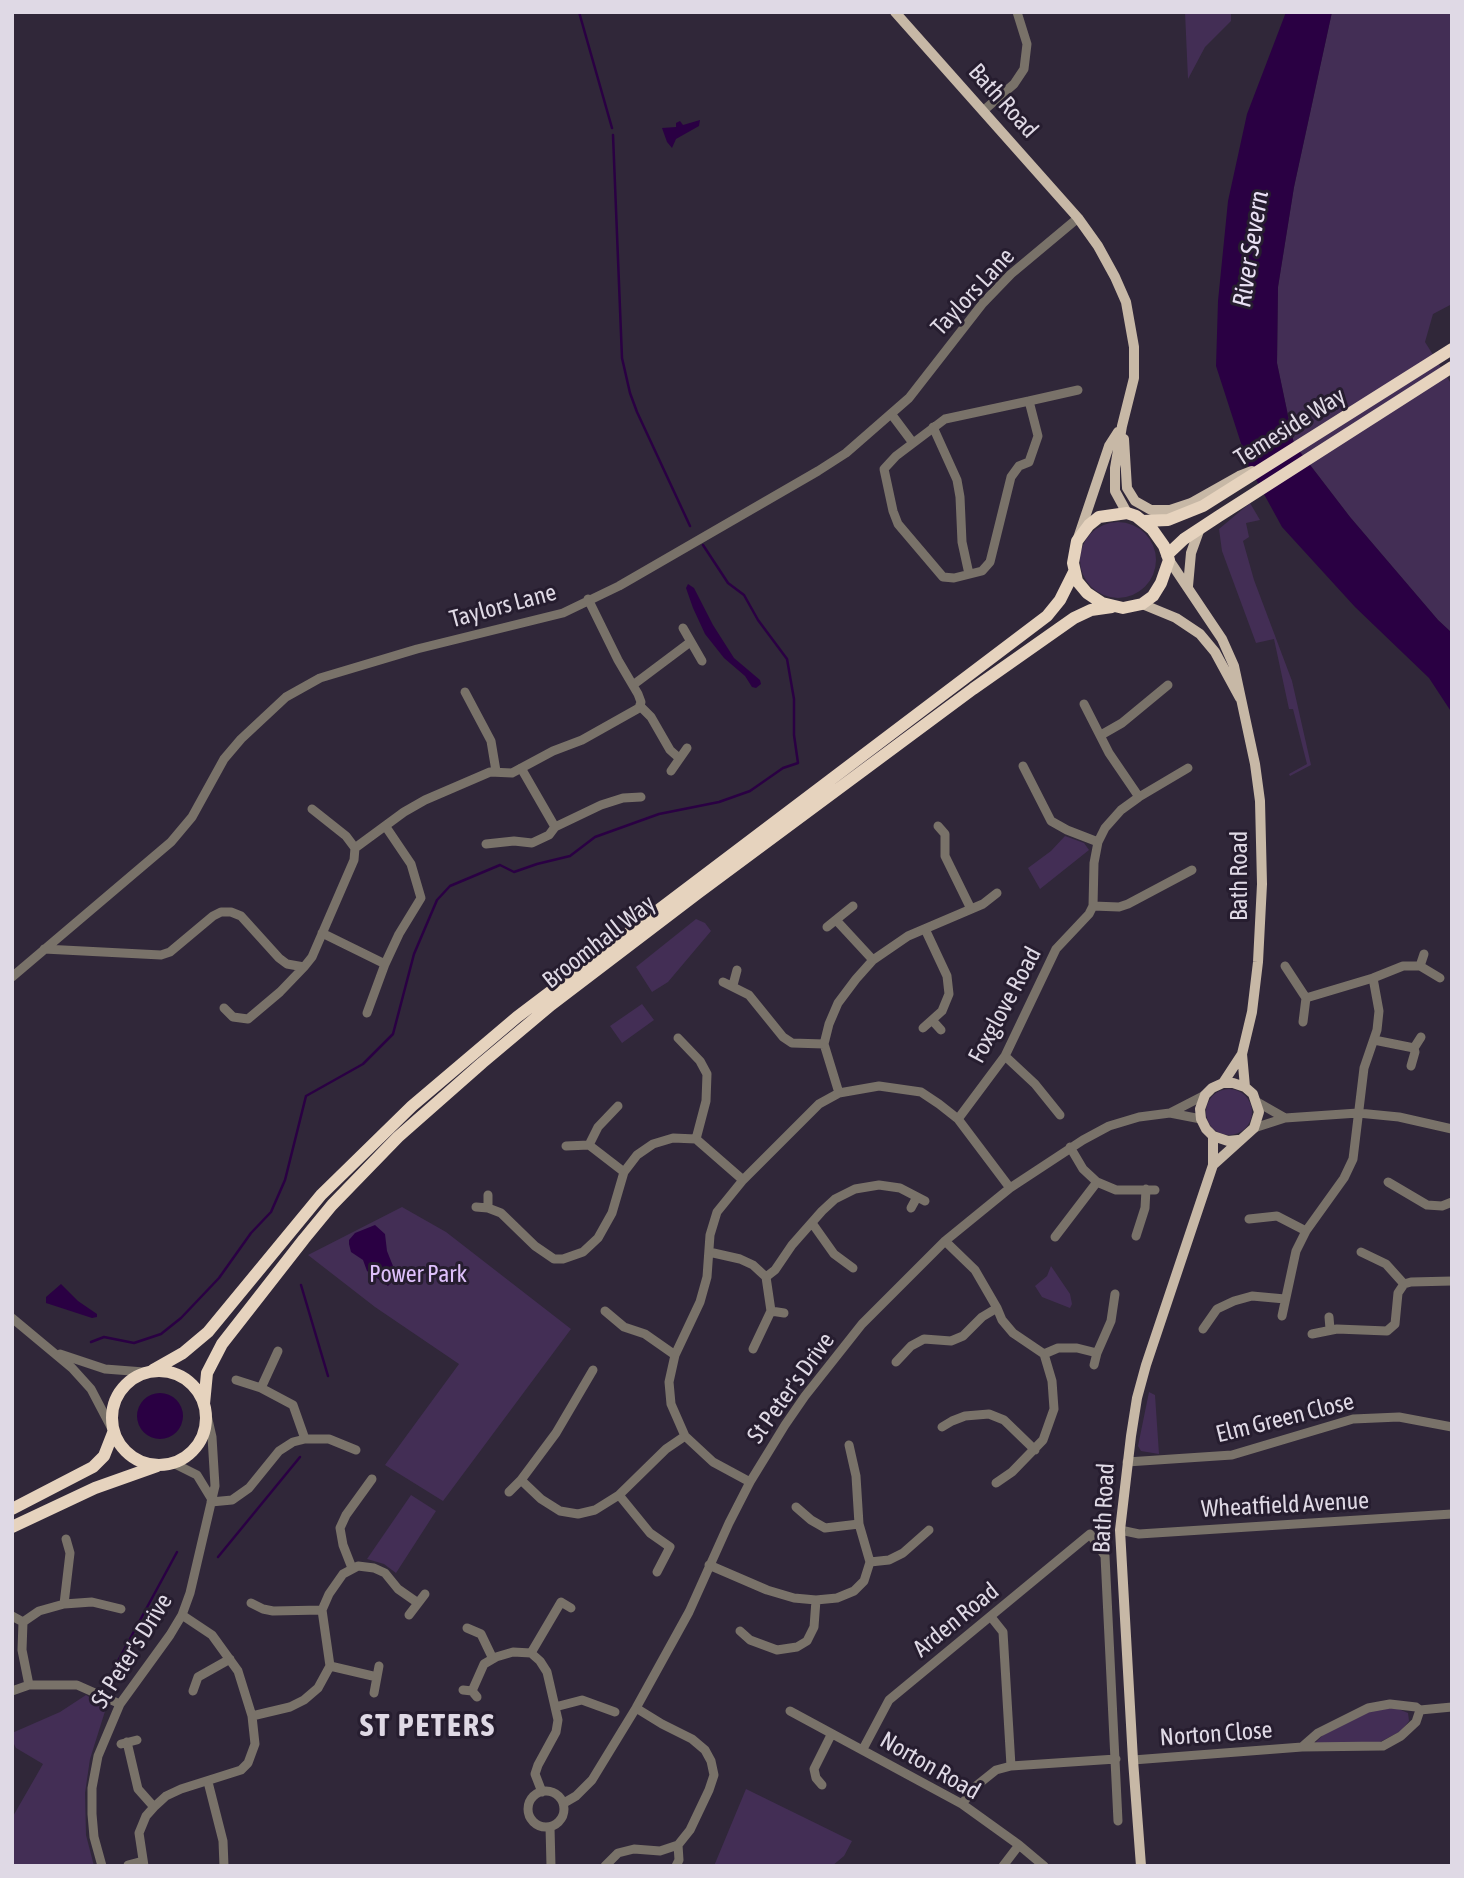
<!DOCTYPE html>
<html>
<head>
<meta charset="utf-8">
<style>
  body { margin:0 }
  #map { position:relative; width:1464px; height:1878px; overflow:hidden; background:#302739; font-family:"Asap Condensed",sans-serif }
  canvas { display:block }
  .frame { position:absolute; inset:0; border:14px solid #dfd9e5; pointer-events:none }
</style>
</head>
<body>
<div id="map">
<canvas width="1464" height="1878"></canvas>
<div class="frame"></div>
</div>
<script>
const context = document.querySelector('canvas').getContext('2d');
context.lineJoin = 'round';
function paint(path, color) {
  context.fillStyle = color;
  context.fill(path, 'evenodd');
}
function toPath(rows) {
  const path = new Path2D();
  for (const r of rows) {
    if (r.length === 3) {
      path.moveTo(r[0] + r[2], r[1]);
      path.arc(r[0], r[1], r[2], 0, 2 * Math.PI);
      continue;
    }
    path.moveTo(r[0], r[1]);
    for (let i = 2; i < r.length; i += 2) path.lineTo(r[i], r[i + 1]);
  }
  return path;
}
function stroke(path, color, width, dash) {
  context.strokeStyle = color;
  context.lineWidth = width;
  context.lineCap = dash ? 'butt' : 'round';
  context.setLineDash(dash || []);
  context.stroke(path);
}
function write(font, color, halo, rows, align = 'center') {
  context.font = font + ' "Asap Condensed",sans-serif';
  context.lineWidth = 6;
  context.setLineDash([]);
  context.textBaseline = 'middle';
  context.strokeStyle = halo;
  context.fillStyle = color;
  for (const [text, x, y, turn = 0] of rows) {
    context.save();
    context.translate(x, y);
    context.rotate((+turn || 0) * Math.PI / 180);
    context.textAlign = isNaN(turn) ? turn : align;
    if (halo) context.strokeText(text, 0, 0);
    context.fillText(text, 0, 0);
    context.restore();
  }
}
paint(toPath([
  [1185,12,1231,12,1231,21,1205,47,1188,79],
  [1332,12,1452,12,1452,304,1433,314,1425,342,1452,385,1452,633,1438,620,1350,517,1294,444,1277,363,1278,287,1294,187],
  [1250,503,1260,520,1246,523,1249,537,1243,541,1254,580,1292,681,1311,765,1290,776,1289,774,1307,764,1293,709,1289,709,1274,639,1256,643,1222,551,1219,529],
  [1118,560,38],
  [1065,836,1084,843,1089,850,1040,889,1028,868,1051,851],
  [696,919,705,923,711,931,668,982,652,992,636,967],
  [642,1004,654,1020,622,1043,610,1026],
  [1229,1112,23],
  [402,1207,446,1232,571,1329,443,1501,385,1465,459,1364,375,1307,308,1255],
  [1051,1266,1070,1294,1072,1304,1070,1308,1042,1297,1035,1286,1047,1276],
  [1149,1392,1155,1395,1159,1454,1141,1451,1138,1446],
  [411,1495,436,1511,396,1573,384,1564,367,1559],
  [86,1695,106,1708,90,1759,85,1793,86,1835,94,1866,12,1866,12,1818,43,1764,16,1748,12,1740,12,1733,60,1712],
  [1396,1708,1408,1713,1409,1721,1401,1731,1378,1743,1314,1744,1324,1734,1371,1710],
  [746,1789,852,1841,844,1856,832,1866,714,1866]
]), '#432e55');
paint(toPath([
  [1286,12,1332,12,1294,187,1278,287,1277,363,1294,444,1350,517,1438,620,1452,633,1452,713,1429,678,1355,607,1282,527,1248,465,1216,366,1218,301,1228,201,1247,114],
  [700,120,699,126,676,139,672,148,667,142,662,128,676,127,676,123,680,121,683,125],
  [688,584,694,588,713,625,734,658,760,680,761,684,756,688,752,687,745,676,724,658,705,634,693,608,686,588],
  [375,1225,385,1234,387,1251,397,1276,388,1286,367,1271,363,1260,351,1252,349,1244,349,1240,355,1233],
  [61,1284,78,1301,97,1314,97,1317,92,1318,46,1303,46,1297],
  [160,1416,23]
]), '#2a0043');
stroke(toPath([
  [579,12,612,128],
  [613,135,622,358,630,393,637,412,690,526],
  [301,1285,328,1376],
  [91,1342,104,1337,134,1343,161,1334,181,1318,219,1278,251,1233,271,1212,285,1180,306,1096,363,1064,393,1034,414,954,437,900,450,886,500,865,514,872,537,864,570,856,595,837,659,814,719,802,750,791,783,768,798,763,794,735,794,699,787,659,758,620,744,595,728,583,703,545],
  [218,1557,300,1457],
  [106,1683,177,1552]
]), '#2a0043', 2.5);
stroke(toPath([
  [983,111,1014,84,1024,69,1027,44,1017,12],
  [1029,401,1038,436,1029,462,1019,466,1011,477,990,562,982,571,954,578,943,577,898,524,893,511,884,469,896,456,945,419,1029,401],
  [1029,401,1078,390],
  [892,415,913,443],
  [933,427,957,480,960,497,962,542,969,574],
  [683,628,702,661],
  [633,685,689,643],
  [465,692,491,741,496,771],
  [1084,704,1109,753,1139,797],
  [640,706,651,717,670,750,679,758],
  [1101,735,1122,723,1168,685],
  [1023,766,1051,821,1067,830,1098,842],
  [521,768,555,827,601,805,623,798,641,797],
  [671,771,687,748],
  [312,809,346,836,355,848],
  [938,826,945,834,945,856,971,909],
  [486,844,514,841,532,843,549,835,555,827],
  [355,848,404,812,425,800,490,772,512,773,553,751,582,740,639,708,641,702,638,694,618,660,588,599],
  [1093,906,1119,907,1128,904,1192,870],
  [836,920,873,960],
  [827,927,853,906],
  [322,933,385,964,367,1013],
  [44,949,161,955,170,952,213,916,221,912,231,912,241,916,279,958,287,964,304,967,312,957,354,860,355,848],
  [385,964,399,934,421,898,411,864,386,827],
  [1285,966,1306,998],
  [1420,966,1424,954],
  [12,977,171,842,192,817,224,759,241,739,286,697,320,678,417,649,563,613,619,586,818,471,846,453,909,398,983,303,1011,274,1078,218],
  [723,982,749,995,783,1037,792,1043,824,1044],
  [733,985,737,970],
  [224,1008,233,1017,248,1019,280,992,304,967],
  [932,1020,941,1030],
  [1303,1022,1306,998,1373,978,1403,966,1420,966,1440,978],
  [923,1028,942,1011,949,994,947,976,925,929],
  [678,1038,700,1061,707,1074,706,1101,696,1139],
  [1374,1040,1414,1048,1415,1052,1411,1066],
  [1414,1048,1421,1037],
  [1005,1056,1035,1084,1060,1115],
  [839,1093,824,1044,829,1024,838,1003,856,979,873,960,908,936,983,904,997,893],
  [1257,1102,1285,1118],
  [618,1106,598,1127,589,1145,624,1172],
  [1170,1113,1205,1095],
  [958,1119,1005,1056,1056,949,1089,914,1093,906,1094,863,1098,842,1105,828,1121,810,1139,797,1188,768],
  [1254,1128,1285,1118,1358,1113,1399,1117,1452,1129],
  [566,1146,589,1145],
  [1070,1147,1083,1169,1097,1182,1116,1190,1155,1190],
  [1388,1182,1427,1205,1442,1206,1452,1202],
  [488,1195,488,1208],
  [476,1207,488,1208,501,1213,535,1246,554,1259,563,1259,583,1252,598,1238,612,1213,624,1172,637,1155,653,1144,673,1138,696,1139,743,1180],
  [911,1208,917,1197],
  [1249,1219,1277,1216,1306,1231],
  [812,1223,834,1254,853,1268],
  [1136,1236,1145,1208,1146,1189],
  [1055,1237,1097,1182],
  [945,1241,975,1270,997,1308,1002,1320,1013,1333,1044,1354,1052,1381,1054,1409,1043,1440,1012,1472,996,1483],
  [709,1252,740,1259,753,1265,766,1277,771,1311,753,1349],
  [1361,1252,1386,1264,1404,1284],
  [766,1277,775,1270,792,1245,822,1211,835,1199,855,1189,879,1185,900,1188,925,1201],
  [605,1311,624,1327,645,1334,675,1355],
  [771,1311,784,1313],
  [1282,1316,1296,1251,1306,1231,1344,1178,1353,1159,1364,1068,1377,1030,1379,1011,1373,978],
  [1329,1317,1330,1329],
  [12,1318,72,1368,91,1389,112,1429],
  [1203,1329,1217,1309,1234,1301,1252,1296,1285,1299],
  [1312,1334,1337,1329,1387,1331,1395,1324,1398,1293,1404,1284,1411,1282,1452,1281],
  [60,1354,105,1369,144,1372],
  [1044,1354,1058,1348,1077,1348,1097,1353,1111,1321,1115,1294],
  [896,1362,911,1346,924,1339,951,1341,963,1336,982,1317,997,1308],
  [1094,1365,1097,1353],
  [593,1370,556,1433,521,1480,541,1499,560,1511,578,1514,595,1510,619,1495,666,1449,685,1436],
  [236,1380,261,1388,293,1405,305,1439],
  [261,1388,278,1351],
  [942,1427,952,1421,965,1416,989,1414,1004,1420,1035,1450],
  [1127,1462,1232,1455,1353,1419,1399,1417,1452,1427],
  [173,1463,197,1475,211,1498],
  [750,1482,713,1462,685,1436,671,1404,669,1382,675,1355,700,1302,707,1277,710,1235,717,1212,743,1180,819,1104,839,1093,879,1086,921,1092,939,1104,958,1119,1010,1188],
  [509,1492,521,1480],
  [619,1495,650,1533,670,1547,657,1572],
  [211,1502,232,1500,249,1488,279,1451,293,1442,305,1439,329,1439,356,1450],
  [796,1507,811,1520,825,1528,859,1524],
  [1120,1530,1139,1534,1452,1514],
  [870,1562,889,1560,903,1553,929,1530],
  [709,1565,767,1590,794,1598,816,1600,837,1598,854,1591,864,1581,870,1562,859,1524,856,1476,849,1445],
  [352,1568,343,1545,340,1528,346,1515,372,1479],
  [251,1603,263,1609,273,1611,322,1610],
  [64,1604,70,1553,66,1539],
  [409,1615,425,1594],
  [12,1616,23,1622],
  [991,1617,1003,1632,1011,1766],
  [467,1628,481,1634,493,1659],
  [740,1631,750,1640,777,1650,797,1647,807,1641,814,1627,816,1600],
  [531,1653,561,1602,571,1608],
  [330,1666,377,1677],
  [29,1685,22,1650,23,1622,39,1611,64,1604,92,1602,121,1609],
  [463,1690,472,1691,477,1697],
  [12,1691,29,1685,77,1685,120,1704],
  [193,1691,198,1677,230,1659],
  [472,1691,484,1664,496,1657,513,1652,531,1653,540,1661,547,1672,558,1720,556,1732,538,1765,535,1774,542,1792],
  [374,1693,379,1666],
  [555,1707,582,1700,615,1712],
  [790,1711,962,1804,1019,1845,1044,1866],
  [252,1716,290,1707,304,1700,318,1688,330,1666,322,1610,329,1594,343,1574,358,1566,374,1568,385,1573,398,1589,418,1603],
  [127,1742,138,1789,154,1807],
  [121,1744,137,1740],
  [1302,1747,1318,1733,1368,1708,1390,1704,1416,1707,1420,1710],
  [863,1749,889,1700,1090,1534,1105,1556,1118,1821],
  [1133,1760,1302,1747,1383,1746,1401,1736,1416,1722,1420,1710,1452,1707],
  [208,1782,223,1841,224,1866],
  [822,1785,816,1778,814,1769,831,1735],
  [546,1809,18],
  [564,1803,576,1796,592,1780,636,1708,689,1612,729,1523,750,1482,785,1425,805,1396,862,1324,945,1241,1010,1188,1083,1140,1109,1126,1139,1117,1170,1113,1201,1119],
  [962,1804,976,1786,996,1770,1011,1766,1116,1759],
  [550,1827,551,1866],
  [128,1865,143,1861],
  [102,1866,94,1837,92,1814,92,1788,98,1756,120,1704,170,1635,182,1615,190,1593,215,1486,212,1437,207,1415],
  [144,1866,139,1833,146,1816,154,1807,166,1796,181,1789,241,1770,248,1763,255,1744,252,1716,238,1671,212,1635,182,1615],
  [605,1866,618,1853,634,1849,660,1851,678,1845,690,1830,709,1790,714,1775,711,1761,705,1750,692,1739,662,1724,636,1708],
  [676,1866,679,1860,678,1845],
  [1003,1866,1019,1845]
]), '#797269', 9);
stroke(toPath([
  [895,12,1078,218,1098,246,1115,277,1126,302,1134,347,1134,378,1122,426,1115,468,1115,491,1127,513],
  [1124,439,1127,488,1135,501,1151,510,1170,510,1191,503,1239,476,1252,471],
  [1078,538,1109,446,1118,432],
  [1169,560,1222,639,1234,666,1255,764,1260,801,1262,884,1258,962,1252,1012,1242,1054,1245,1087],
  [1188,586,1191,553,1200,528],
  [1142,604,1176,618,1200,634,1215,652,1240,698],
  [1223,1083,1242,1054],
  [1213,1165,1254,1128,1259,1112,1253,1094,1245,1087,1233,1083,1223,1083,1212,1088,1205,1095,1200,1109,1201,1119,1206,1129,1213,1136,1228,1141,1238,1140],
  [1141,1866,1133,1760,1120,1530,1131,1436,1137,1398,1146,1365,1213,1165,1213,1136]
]), '#c7b8a6', 10);
stroke(toPath([
  [1127,513,1136,516,1152,529,1164,546,1169,560,1161,583,1153,596,1142,604,1123,608,1102,603,1087,593,1077,581,1073,563,1077,541,1089,525,1099,517,1127,513],
  [1143,521,1168,520,1203,506,1452,349],
  [1167,555,1184,539,1219,516,1452,367],
  [153,1370,183,1353,208,1332,321,1195,412,1106,517,1017,1047,616,1060,600,1074,572],
  [159,1418,47],
  [204,1404,207,1373,222,1344,304,1239,332,1205,398,1137,482,1063,551,1005,698,893,973,689,1074,618,1091,610,1112,607],
  [12,1509,93,1467,104,1456,113,1433],
  [12,1527,95,1488,157,1466]
]), '#e6d3be', 12);
write('24px', '#dfd9e5', '#261d2f', [
  ["Bath Road",1003,101,48],
  ["Taylors Lane",973,292,-47],
  ["Temeside Way",1290,427,-32],
  ["Taylors Lane",503,606,-15],
  ["Bath Road",1239,876,-90],
  ["Broomhall Way",599,942,-38],
  ["Foxglove Road",1005,1005,-62],
  ["St Peter's Drive",791,1388,-54],
  ["Elm Green Close",1285,1418,-14],
  ["Wheatfield Avenue",1285,1505,-3],
  ["Bath Road",1104,1508,-87],
  ["Arden Road",956,1620,-39],
  ["St Peter's Drive",132,1651,-58],
  ["Norton Close",1216,1734,-4],
  ["Norton Road",930,1766,30]
]);
write('24px', '#dec0fb', '#261d2f', [
  ["Power Park",418,1274]
]);
write('italic 26px', '#e9e0f4', '#261d2f', [
  ["River Severn",1251,249,-81]
]);
context.letterSpacing = '2px';
write('bold 32px', '#dfd9e5', '#261d2f', [
  ["ST PETERS",428,1726]
]);
context.letterSpacing = '0px';
</script>
</body>
</html>
